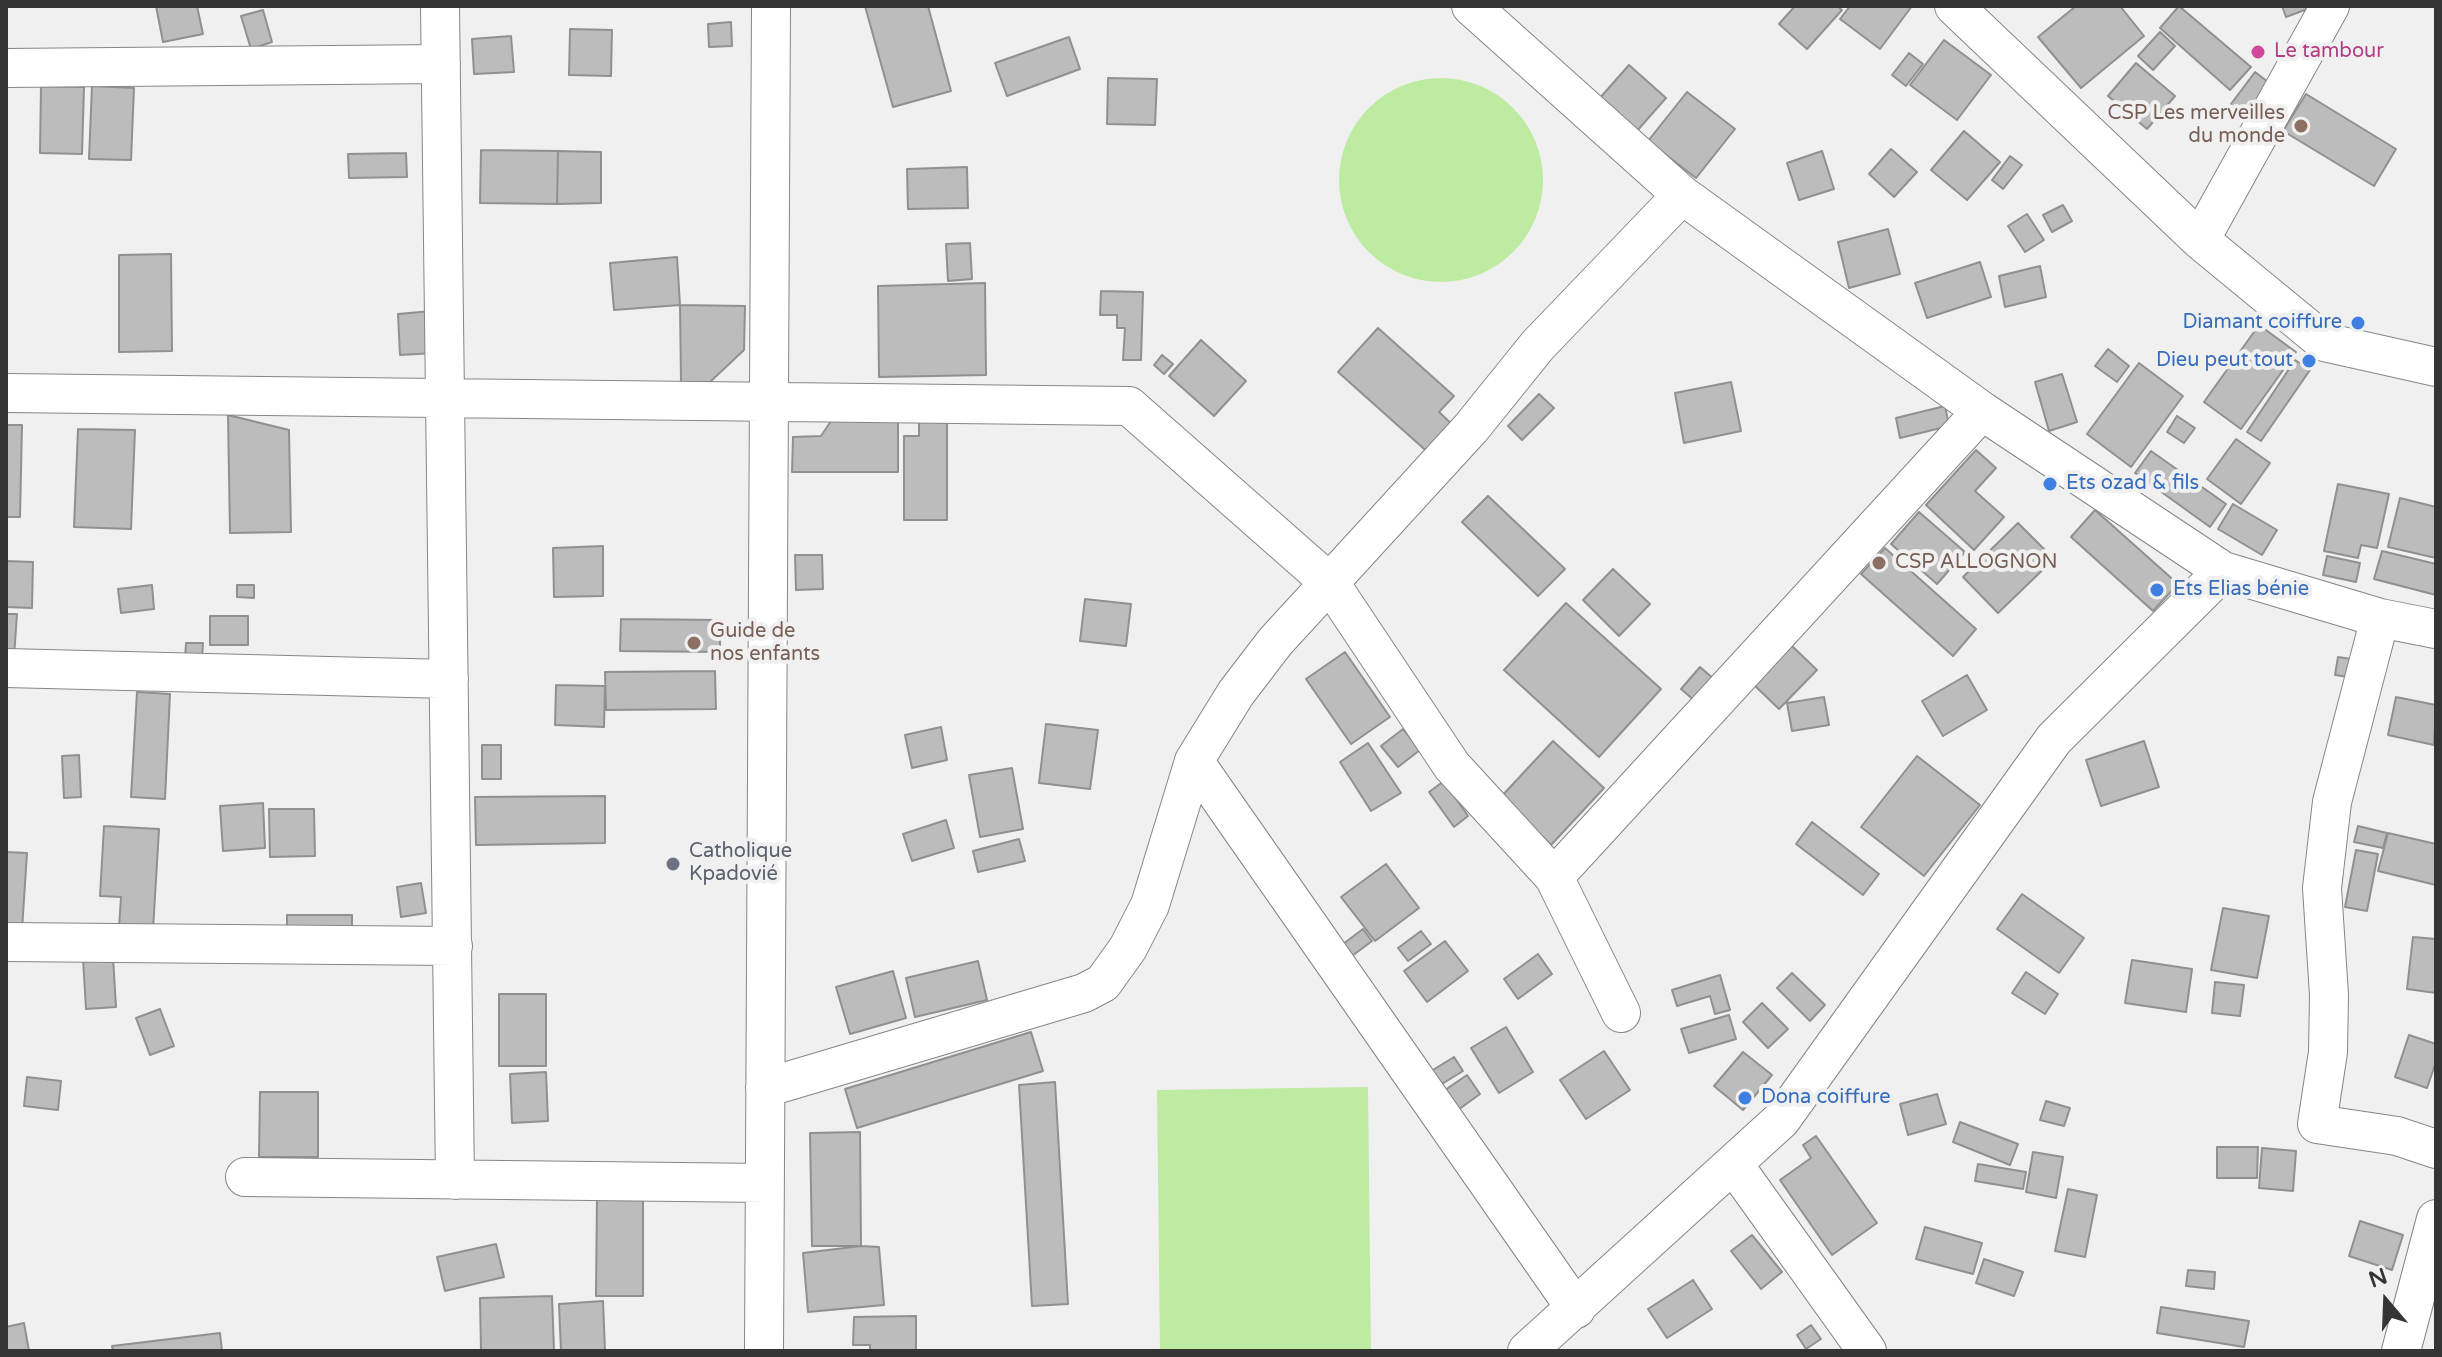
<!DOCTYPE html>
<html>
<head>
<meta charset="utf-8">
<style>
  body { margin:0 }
  #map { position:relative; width:2442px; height:1357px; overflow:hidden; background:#f0f0f1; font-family:"Varela Round",sans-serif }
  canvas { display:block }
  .frame { position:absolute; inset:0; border:8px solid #353536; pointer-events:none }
  .north { position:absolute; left:2346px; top:1261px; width:80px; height:80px; -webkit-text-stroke:6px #f0f0f1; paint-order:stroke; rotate:341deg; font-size:22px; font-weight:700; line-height:32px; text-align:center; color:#353536 }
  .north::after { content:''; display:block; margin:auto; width:28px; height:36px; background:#353536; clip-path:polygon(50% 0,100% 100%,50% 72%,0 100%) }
</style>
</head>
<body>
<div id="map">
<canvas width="2442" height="1357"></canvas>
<div class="frame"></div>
<div class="north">N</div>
</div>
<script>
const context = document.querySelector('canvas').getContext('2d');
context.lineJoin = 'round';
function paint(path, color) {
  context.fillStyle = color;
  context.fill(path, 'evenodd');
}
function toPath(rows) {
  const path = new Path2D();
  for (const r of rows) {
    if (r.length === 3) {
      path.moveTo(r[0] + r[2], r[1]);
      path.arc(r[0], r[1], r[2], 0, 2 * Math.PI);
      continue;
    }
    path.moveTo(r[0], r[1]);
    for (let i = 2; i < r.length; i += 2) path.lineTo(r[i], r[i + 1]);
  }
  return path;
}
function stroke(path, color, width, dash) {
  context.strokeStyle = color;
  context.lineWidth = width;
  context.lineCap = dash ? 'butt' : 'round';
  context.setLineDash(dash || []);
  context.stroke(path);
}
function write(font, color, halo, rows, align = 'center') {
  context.font = font + ' "Varela Round",sans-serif';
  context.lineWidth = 8;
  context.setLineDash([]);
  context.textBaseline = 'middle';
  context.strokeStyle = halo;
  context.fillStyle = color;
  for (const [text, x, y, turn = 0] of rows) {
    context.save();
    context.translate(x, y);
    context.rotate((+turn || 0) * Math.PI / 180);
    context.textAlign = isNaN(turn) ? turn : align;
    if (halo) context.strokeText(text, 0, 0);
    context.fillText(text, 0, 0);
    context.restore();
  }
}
paint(toPath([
  [1441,180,102],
  [1368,1087,1371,1351,1160,1351,1157,1090]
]), '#beeba2');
const building = toPath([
  [156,6,197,6,203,34,163,42,156,6],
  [865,6,928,6,951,91,893,107,865,6],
  [1795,6,1837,6,1842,10,1807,49,1779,24,1795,6],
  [1850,6,1912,6,1880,49,1840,19,1850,6],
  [2076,6,2120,6,2144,36,2081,88,2038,37,2076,6],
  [2179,6,2251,67,2230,90,2160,28,2179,6],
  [2282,6,2309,6,2310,8,2286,17,2282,6],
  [263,10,272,42,251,49,241,16,263,10],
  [731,22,732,46,709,47,708,24,731,22],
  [570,29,612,30,611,76,569,75,570,29],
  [2160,32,2175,46,2153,70,2138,56,2160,32],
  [511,36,514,72,474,74,472,39,511,36],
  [1069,37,1080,69,1007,96,995,63,1069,37],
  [1944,40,1991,75,1957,120,1910,85,1944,40],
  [1909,53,1923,64,1906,86,1892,75,1909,53],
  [2136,63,2175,96,2147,129,2108,96,2136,63],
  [1629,65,1666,98,1636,132,1599,99,1629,65],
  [2255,72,2272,85,2246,121,2228,108,2255,72],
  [1108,78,1157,79,1155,125,1107,124,1108,78],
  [41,86,84,87,82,154,40,153,41,86],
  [92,86,134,88,131,160,89,159,92,86],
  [1687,92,1735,129,1696,178,1648,141,1687,92],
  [2306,94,2396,149,2374,186,2283,131,2306,94],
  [1964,131,2000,162,1967,200,1931,170,1964,131],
  [1891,149,1917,172,1894,197,1869,174,1891,149],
  [481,150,558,151,557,204,480,203,481,150],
  [558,151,601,152,601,203,557,204,558,151],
  [1822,151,1834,189,1799,200,1787,163,1822,151],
  [406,153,407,177,349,178,348,154,406,153],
  [2010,156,2022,165,2003,189,1992,180,2010,156],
  [967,167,968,208,908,209,907,169,967,167],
  [2063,205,2072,221,2052,232,2043,215,2063,205],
  [2027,214,2044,240,2025,252,2008,226,2027,214],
  [1888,229,1900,274,1849,288,1838,242,1888,229],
  [970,243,972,279,948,281,946,244,970,243],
  [171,254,172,351,119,352,119,255,171,254],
  [677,257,680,305,614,310,610,263,677,257],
  [1980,262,1991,297,1927,318,1915,283,1980,262],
  [2040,266,2046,297,2005,307,1999,276,2040,266],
  [985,283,986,375,879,377,878,286,985,283],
  [1101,291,1143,292,1141,360,1123,360,1125,328,1117,328,1117,315,1100,315,1101,291],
  [680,305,745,306,744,350,710,382,681,382,680,305],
  [432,311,435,353,400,355,398,314,432,311],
  [2259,325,2296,352,2241,429,2204,402,2259,325],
  [1378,328,1454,396,1439,412,1457,429,1432,456,1338,372,1378,328],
  [1201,340,1246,381,1214,416,1169,376,1201,340],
  [2108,349,2129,366,2117,382,2095,366,2108,349],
  [1162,355,1173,364,1164,374,1154,365,1162,355],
  [2295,360,2310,370,2261,441,2247,432,2295,360],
  [2139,363,2183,396,2131,467,2087,434,2139,363],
  [2062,374,2077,422,2049,431,2035,382,2062,374],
  [1731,382,1741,431,1684,443,1675,393,1731,382],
  [1539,394,1554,408,1522,440,1508,426,1539,394],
  [1945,406,1949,426,1900,438,1896,418,1945,406],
  [228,415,289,430,291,532,230,533,228,415],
  [2177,416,2195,428,2184,443,2167,432,2177,416],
  [831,421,898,421,898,472,792,472,793,437,821,436,831,421],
  [919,421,947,421,947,520,904,520,904,436,919,436,919,421],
  [6,425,22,425,20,517,6,517,6,425],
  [78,429,135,430,131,529,74,527,78,429],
  [2236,439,2270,463,2241,504,2207,479,2236,439],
  [1976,450,1996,468,1975,491,2004,517,1974,550,1926,505,1976,450],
  [2151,451,2226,504,2210,527,2135,473,2151,451],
  [2338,484,2389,494,2377,548,2361,545,2358,558,2324,551,2338,484],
  [1488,496,1565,569,1538,596,1462,522,1488,496],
  [2400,498,2436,507,2436,558,2388,547,2400,498],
  [2233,504,2277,530,2262,555,2218,529,2233,504],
  [2095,510,2178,584,2153,611,2071,537,2095,510],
  [1919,512,1965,552,1937,584,1891,544,1919,512],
  [2018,523,2054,559,1998,613,1963,577,2018,523],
  [603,546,603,596,554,597,553,548,603,546],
  [1885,548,1976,629,1953,656,1861,574,1885,548],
  [2382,551,2436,564,2436,595,2374,579,2382,551],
  [795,555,822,555,823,589,796,590,795,555],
  [2327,556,2360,563,2356,582,2323,575,2327,556],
  [6,561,33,562,32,608,6,607,6,561],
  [1613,569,1650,604,1619,636,1583,600,1613,569],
  [152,585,154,609,121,613,118,589,152,585],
  [237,585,254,585,254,598,237,597,237,585],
  [1085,599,1131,604,1126,646,1080,641,1085,599],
  [1566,603,1661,689,1599,757,1504,670,1566,603],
  [6,614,17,614,14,657,6,656,6,614],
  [210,616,248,616,248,645,210,645,210,616],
  [621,619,720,620,720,652,620,651,621,619],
  [186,643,203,643,202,659,185,658,186,643],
  [1791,645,1817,670,1779,709,1753,684,1791,645],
  [1345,652,1390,717,1351,744,1306,679,1345,652],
  [2338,657,2358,660,2355,678,2335,675,2338,657],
  [1700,667,1715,680,1696,702,1681,689,1700,667],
  [715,671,716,709,606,710,605,672,715,671],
  [1967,675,1987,710,1943,736,1922,701,1967,675],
  [556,685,605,686,604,727,555,725,556,685],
  [137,692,170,694,165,799,131,797,137,692],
  [1824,697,1829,725,1792,731,1787,703,1824,697],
  [2396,697,2436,705,2434,745,2388,735,2396,697],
  [1046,724,1098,730,1090,789,1039,783,1046,724],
  [941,727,947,760,912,768,905,735,941,727],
  [1403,729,1420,750,1398,767,1381,746,1403,729],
  [1553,741,1604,788,1551,845,1500,798,1553,741],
  [2144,741,2159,787,2101,806,2086,760,2144,741],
  [1368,743,1401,793,1371,811,1340,762,1368,743],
  [482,745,501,745,501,779,482,779,482,745],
  [79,755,81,797,64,798,62,756,79,755],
  [1917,756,1980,805,1924,876,1861,827,1917,756],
  [1012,768,1023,829,980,837,969,775,1012,768],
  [1444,781,1468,816,1454,827,1429,792,1444,781],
  [605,796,605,843,476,845,475,797,605,796],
  [263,803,265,848,223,851,220,806,263,803],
  [269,809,314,809,315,856,270,857,269,809],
  [946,820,954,848,912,861,903,834,946,820],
  [1812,822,1879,874,1863,895,1796,844,1812,822],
  [104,826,159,829,153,930,119,928,121,897,100,896,104,826],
  [2358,826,2387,833,2383,848,2354,842,2358,826],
  [2388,833,2436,844,2436,885,2378,871,2388,833],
  [1019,839,1025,861,978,872,973,851,1019,839],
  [2356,850,2378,854,2367,911,2345,907,2356,850],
  [6,852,27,853,22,930,6,929,6,852],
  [1386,864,1419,908,1375,941,1341,897,1386,864],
  [421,883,426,913,401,917,397,887,421,883],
  [2022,894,2084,938,2059,973,1997,929,2022,894],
  [2223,908,2269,916,2257,978,2211,970,2223,908],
  [287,915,352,915,352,936,287,934,287,915],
  [1363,929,1372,941,1352,956,1343,944,1363,929],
  [1421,931,1431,944,1408,961,1398,948,1421,931],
  [2413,937,2436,939,2436,993,2407,989,2413,937],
  [1445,941,1468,971,1427,1002,1404,971,1445,941],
  [1538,954,1552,974,1518,999,1504,979,1538,954],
  [113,957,116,1007,86,1009,83,959,113,957],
  [2132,960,2192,969,2186,1012,2125,1003,2132,960],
  [978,961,987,1000,915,1017,906,978,978,961],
  [893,971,906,1018,850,1034,836,987,893,971],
  [2026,972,2058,994,2045,1014,2012,993,2026,972],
  [1792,973,1825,1005,1810,1021,1777,988,1792,973],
  [1720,975,1730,1010,1715,1014,1710,996,1677,1006,1672,990,1720,975],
  [2215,982,2244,985,2240,1016,2212,1013,2215,982],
  [499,994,546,994,546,1066,499,1066,499,994],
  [1762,1003,1788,1029,1768,1048,1743,1022,1762,1003],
  [160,1009,174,1046,150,1055,136,1018,160,1009],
  [1729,1015,1736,1039,1689,1053,1681,1029,1729,1015],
  [1506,1027,1533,1072,1499,1093,1471,1048,1506,1027],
  [1031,1032,1043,1071,857,1128,845,1089,1031,1032],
  [2409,1035,2436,1044,2436,1062,2427,1088,2395,1077,2409,1035],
  [1604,1051,1630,1090,1586,1119,1560,1080,1604,1051],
  [1743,1052,1772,1075,1743,1110,1714,1086,1743,1052],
  [1454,1057,1463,1071,1437,1087,1428,1073,1454,1057],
  [546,1072,548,1121,512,1123,510,1074,546,1072],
  [1467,1075,1480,1094,1458,1110,1445,1090,1467,1075],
  [27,1077,61,1081,58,1110,24,1106,27,1077],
  [1055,1082,1068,1304,1032,1306,1019,1085,1055,1082],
  [260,1092,318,1092,318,1157,259,1157,260,1092],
  [1937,1094,1946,1124,1908,1135,1900,1104,1937,1094],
  [2046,1101,2070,1108,2064,1126,2040,1120,2046,1101],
  [1960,1122,2018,1144,2010,1165,1953,1142,1960,1122],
  [860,1132,861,1246,812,1246,810,1133,860,1132],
  [1816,1136,1877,1223,1832,1255,1780,1180,1811,1158,1803,1145,1816,1136],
  [2217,1147,2258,1147,2257,1178,2217,1178,2217,1147],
  [2262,1148,2296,1151,2293,1191,2259,1188,2262,1148],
  [2033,1152,2063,1157,2056,1198,2026,1192,2033,1152],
  [1978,1164,2026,1172,2023,1189,1975,1181,1978,1164],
  [2068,1189,2097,1195,2085,1257,2055,1251,2068,1189],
  [597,1194,643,1194,643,1296,596,1296,597,1194],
  [2360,1221,2403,1235,2392,1270,2349,1256,2360,1221],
  [1925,1227,1982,1243,1973,1274,1916,1259,1925,1227],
  [1752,1235,1782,1272,1761,1289,1731,1251,1752,1235],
  [496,1244,504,1277,445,1291,437,1257,496,1244],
  [861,1246,879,1247,884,1305,808,1312,803,1253,861,1246],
  [1984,1259,2023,1272,2014,1296,1976,1283,1984,1259],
  [2188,1270,2215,1272,2214,1289,2186,1286,2188,1270],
  [1693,1280,1712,1309,1667,1338,1648,1309,1693,1280],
  [552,1296,554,1351,481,1351,480,1298,552,1296],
  [603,1301,605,1351,561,1351,559,1304,603,1301],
  [2161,1307,2249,1321,2244,1347,2157,1333,2161,1307],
  [916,1316,916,1351,870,1351,870,1345,853,1345,854,1317,916,1316],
  [24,1323,29,1351,6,1351,6,1327,24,1323],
  [1811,1325,1821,1339,1806,1349,1797,1335,1811,1325],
  [220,1333,222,1351,113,1351,112,1346,220,1333]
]);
paint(building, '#bcbcbd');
stroke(building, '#909091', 2);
const minor = toPath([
  [440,6,455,1180],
  [1471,6,1682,195,1982,411,2223,571,2380,618,2436,629],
  [1954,6,2200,240,2324,342,2436,367],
  [6,68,441,64],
  [2200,240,2330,6],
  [6,393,1129,406,1330,583,1452,766,1554,877,1621,1013],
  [2380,618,2332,802,2322,888,2329,995,2328,1052,2317,1124,2397,1136,2436,1149],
  [6,668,449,679],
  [1194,761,1576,1309],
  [1554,877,1982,411],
  [6,942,453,946],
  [765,1088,1084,993,1103,983,1128,948,1150,905,1194,761,1236,693,1275,642,1471,428,1538,345,1682,195],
  [1734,1165,1867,1351],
  [245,1177,765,1183],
  [764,1351,771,6],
  [1527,1351,1781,1120,2054,739,2223,571],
  [2401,1351,2436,1219]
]);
stroke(minor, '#858687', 40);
stroke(minor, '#fff', 38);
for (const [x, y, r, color] of [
  [2258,52,8,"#d1479c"],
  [2301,126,8,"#8d6e63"],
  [2358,323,8,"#3f7fe0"],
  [2309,361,8,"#3f7fe0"],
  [2050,484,8,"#3f7fe0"],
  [1879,563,8,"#8d6e63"],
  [2157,590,8,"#3f7fe0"],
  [694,643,8,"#8d6e63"],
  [673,864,8,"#6b7280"],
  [1745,1098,8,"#3f7fe0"]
]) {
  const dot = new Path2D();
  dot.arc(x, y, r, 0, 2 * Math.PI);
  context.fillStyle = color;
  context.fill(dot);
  stroke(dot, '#f0f0f1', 3);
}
write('20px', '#b23c85', '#f0f0f1', [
  ["Le tambour",2274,52]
], 'left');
write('20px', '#785e54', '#f0f0f1', [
  ["CSP Les merveilles",2285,114,"right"],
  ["du monde",2285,137,"right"],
  ["CSP ALLOGNON",1895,563],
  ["Guide de",710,632],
  ["nos enfants",710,655]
], 'left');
write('20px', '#366cbe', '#f0f0f1', [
  ["Diamant coiffure",2342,323,"right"],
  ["Dieu peut tout",2293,361,"right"],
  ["Ets ozad & fils",2066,484],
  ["Ets Elias bénie",2173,590],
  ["Dona coiffure",1761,1098]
], 'left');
write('20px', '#5b616d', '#f0f0f1', [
  ["Catholique",689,852],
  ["Kpadovié",689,875]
], 'left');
</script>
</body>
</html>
